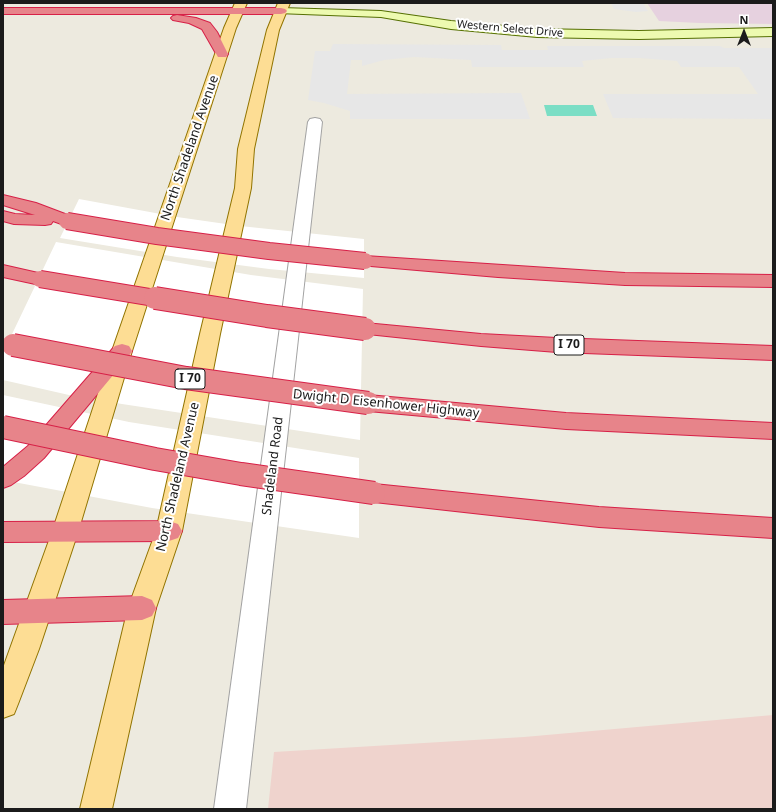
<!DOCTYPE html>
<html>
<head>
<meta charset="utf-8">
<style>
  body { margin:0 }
  #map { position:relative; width:776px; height:812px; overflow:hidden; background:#edeadf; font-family:"Noto Sans",sans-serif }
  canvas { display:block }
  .frame { position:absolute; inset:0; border:4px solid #1b1b1b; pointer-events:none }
  .north { position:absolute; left:724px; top:12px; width:40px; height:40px; -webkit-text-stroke:3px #fff; paint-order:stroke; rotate:0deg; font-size:11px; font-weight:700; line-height:16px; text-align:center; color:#1b1b1b }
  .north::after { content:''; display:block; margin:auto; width:14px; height:18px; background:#1b1b1b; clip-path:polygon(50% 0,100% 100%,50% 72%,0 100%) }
</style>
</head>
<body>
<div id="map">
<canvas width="776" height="812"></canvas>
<div class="frame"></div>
<div class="north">N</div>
</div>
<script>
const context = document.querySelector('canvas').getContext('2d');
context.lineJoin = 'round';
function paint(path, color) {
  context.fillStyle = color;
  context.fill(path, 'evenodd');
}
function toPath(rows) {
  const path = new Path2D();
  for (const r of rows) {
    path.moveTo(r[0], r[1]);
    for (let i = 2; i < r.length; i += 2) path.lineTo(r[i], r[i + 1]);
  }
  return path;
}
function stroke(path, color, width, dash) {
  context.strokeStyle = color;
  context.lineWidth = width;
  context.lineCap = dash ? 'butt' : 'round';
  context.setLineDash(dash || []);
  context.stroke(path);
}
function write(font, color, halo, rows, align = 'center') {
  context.font = font + ' "Noto Sans",sans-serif';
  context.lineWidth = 4;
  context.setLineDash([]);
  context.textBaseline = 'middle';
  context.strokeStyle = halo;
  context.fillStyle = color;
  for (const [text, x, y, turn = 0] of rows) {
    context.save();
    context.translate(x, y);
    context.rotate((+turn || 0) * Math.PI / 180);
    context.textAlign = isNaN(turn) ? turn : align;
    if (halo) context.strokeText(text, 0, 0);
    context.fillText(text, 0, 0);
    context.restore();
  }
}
paint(toPath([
  [773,715,773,809,268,809,274,752,524,737]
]), '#efd3cd');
paint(toPath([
  [647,3,773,3,773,24,699,23,659,21]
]), '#e6d1df');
paint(toPath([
  [544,105,593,105,597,116,547,116]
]), '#7bdec5');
paint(toPath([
  [611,3,643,3,648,11,636,12,614,9],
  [333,44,501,45,502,50,548,50,547,46,720,46,724,48,773,48,773,119,613,118,603,94,758,94,739,67,681,67,677,61,640,58,611,58,582,61,584,67,472,67,471,60,414,57,384,60,362,66,362,60,351,60,347,94,521,93,530,119,350,119,350,111,324,103,308,100,315,51,330,51]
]), '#e7e7e7');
paint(toPath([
  [79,199,177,217,240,226,364,239,364,278,269,269,177,257,60,238],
  [56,242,251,275,363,289,360,440,122,404,69,395,3,380,3,353],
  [3,395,129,422,359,458,359,538,152,508,3,480]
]), '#fff');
const street = toPath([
  [315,118,320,119,322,122,246,809,214,809,308,122,310,119,315,118]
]);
const secondary = toPath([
  [281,8,381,11,451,21,537,29,639,31,773,28,773,36,639,39,537,37,451,29,381,17,277,13,275,11,277,9,281,8]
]);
const primary = toPath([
  [235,3,247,3,236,28,132,351,78,532,39,649,18,704,14,714,3,718,3,668,52,532,112,351,224,28,235,3],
  [278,3,290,3,279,30,254,149,251,188,220,334,182,531,156,608,112,809,80,809,128,608,156,531,200,334,235,188,238,149,267,30,278,3]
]);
const highway = toPath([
  [3,8,281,8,285,9,287,11,285,13,281,14,3,14,3,8],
  [177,15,196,18,210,23,217,32,228,54,226,57,218,57,202,29,189,23,173,20,171,18,173,16,177,15],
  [3,195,36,203,73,217,76,221,73,225,67,226,53,221,51,224,45,225,14,224,3,221,3,211,15,214,35,215,3,205,3,195],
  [365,256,625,273,773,275,773,287,625,285,498,277,359,265,356,261,359,257,365,256],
  [3,265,47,275,49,279,47,283,40,285,3,277,3,265],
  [365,323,481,334,557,338,773,346,773,360,557,352,481,346,358,333,355,329,358,325,365,323],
  [122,344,129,346,132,351,129,356,44,458,24,476,11,485,3,488,3,467,28,446,115,346,122,344],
  [368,395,566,413,773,423,773,439,566,429,368,411,360,408,357,403,360,398,368,395],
  [374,484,599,507,773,518,773,538,599,527,374,502,365,500,362,493,365,486,374,484],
  [169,521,178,524,182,531,178,538,169,541,3,542,3,522,169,521],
  [142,596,152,600,156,608,152,616,142,620,3,624,3,600,142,596]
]);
stroke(street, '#a2a2a2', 2);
stroke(secondary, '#567003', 2);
stroke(primary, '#917400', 2);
stroke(highway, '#d72047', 2);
paint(street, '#fff');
paint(secondary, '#edfab0');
paint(primary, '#fddd94');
paint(highway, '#e7848a');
const highwayBridgeFar1 = toPath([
  [67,221,157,236,269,251,365,261],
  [40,279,161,299]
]);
const highwayBridge = toPath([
  [155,298,267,316,365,329],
  [13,345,186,378,368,403],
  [3,427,155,459,241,474,374,493]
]);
stroke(highwayBridgeFar1, '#d72047', 18, []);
stroke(highwayBridge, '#d72047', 24, []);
stroke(highwayBridgeFar1, '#e7848a', 16);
stroke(highwayBridge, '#e7848a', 22);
write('11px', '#1b1b1b', '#fff', [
  ["Western Select Drive",510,29,5]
]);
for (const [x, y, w] of [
  [569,345,30],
  [190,379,30]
]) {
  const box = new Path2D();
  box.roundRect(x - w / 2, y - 10, w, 20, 3);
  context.fillStyle = '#fff';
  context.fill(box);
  stroke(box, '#1b1b1b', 1);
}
write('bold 12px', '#1b1b1b', null, [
  ["I 70",569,345],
  ["I 70",190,379]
]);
write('13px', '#1b1b1b', '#fff', [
  ["North Shadeland Avenue",190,148,-71],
  ["Dwight D Eisenhower Highway",386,404,6],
  ["Shadeland Road",273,466,-83],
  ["North Shadeland Avenue",178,477,-77]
]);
</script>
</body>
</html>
